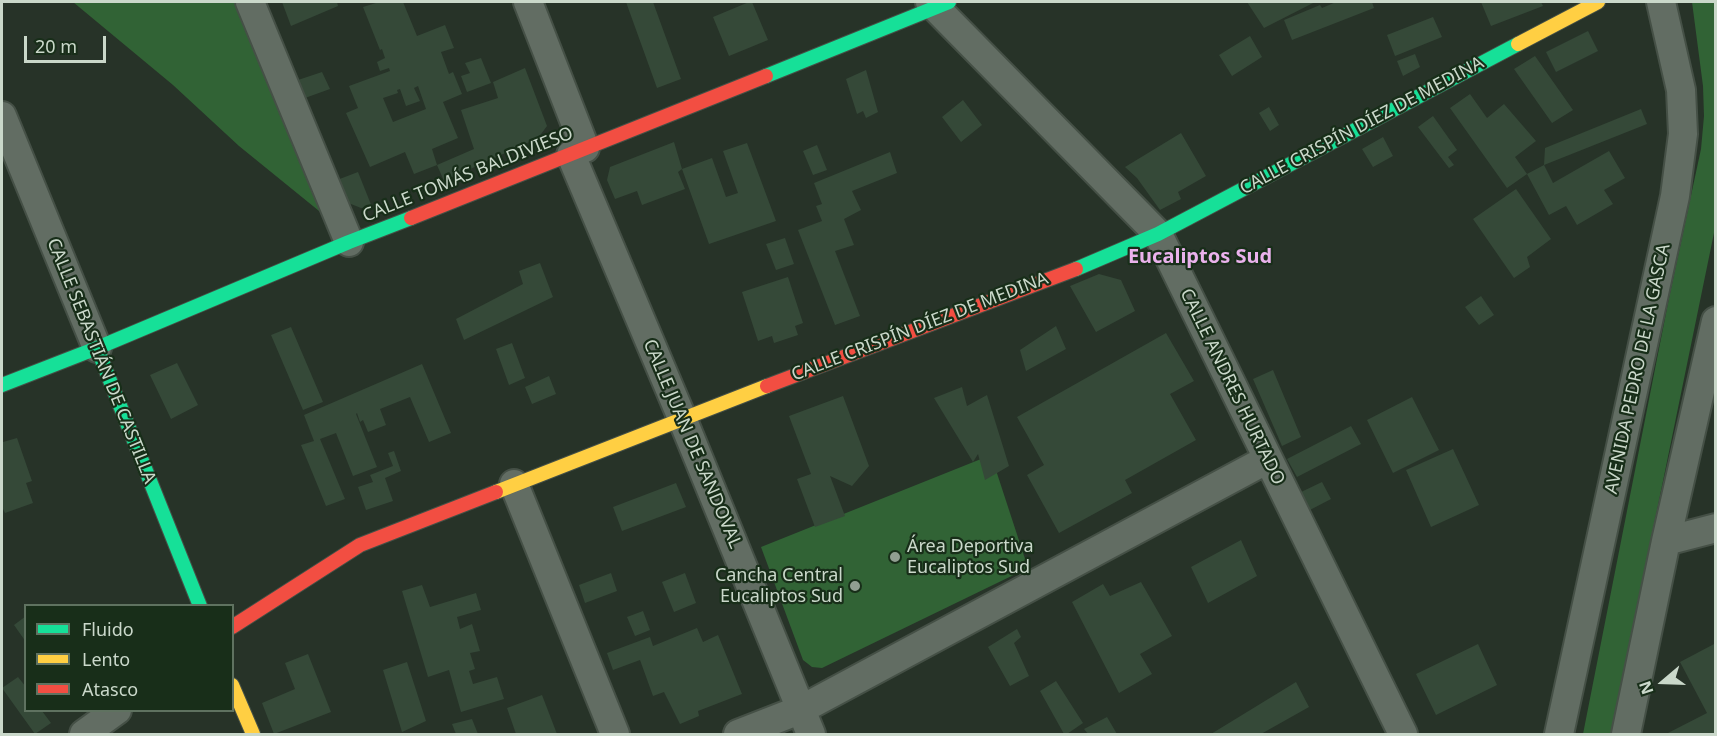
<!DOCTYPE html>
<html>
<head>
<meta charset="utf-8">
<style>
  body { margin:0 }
  #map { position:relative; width:1717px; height:736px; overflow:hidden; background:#273328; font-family:"Noto Sans",sans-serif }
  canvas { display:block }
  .frame { position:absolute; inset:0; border:3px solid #cad8ca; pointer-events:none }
  .legend { position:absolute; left:24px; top:604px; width:210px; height:108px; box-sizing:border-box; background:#182e19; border:2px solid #5f7260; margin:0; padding:8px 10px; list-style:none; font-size:18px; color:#cad8ca }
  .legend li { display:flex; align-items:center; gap:12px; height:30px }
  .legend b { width:30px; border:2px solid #5f7260 }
  .north { position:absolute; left:1633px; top:652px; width:60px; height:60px; -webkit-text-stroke:4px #182e19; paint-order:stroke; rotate:251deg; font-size:16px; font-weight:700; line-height:24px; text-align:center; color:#cad8ca }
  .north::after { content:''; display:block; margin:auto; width:21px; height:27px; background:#cad8ca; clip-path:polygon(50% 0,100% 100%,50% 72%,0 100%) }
  .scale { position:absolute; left:24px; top:36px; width:82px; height:27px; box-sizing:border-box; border:3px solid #cad8ca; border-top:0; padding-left:8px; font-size:18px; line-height:21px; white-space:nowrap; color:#cad8ca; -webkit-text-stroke:4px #182e19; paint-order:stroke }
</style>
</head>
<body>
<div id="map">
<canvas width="1717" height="736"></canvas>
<div class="frame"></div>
<ul class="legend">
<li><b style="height:8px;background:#16e098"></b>Fluido</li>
<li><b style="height:8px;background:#ffcf43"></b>Lento</li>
<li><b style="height:8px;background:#f24e42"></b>Atasco</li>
</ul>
<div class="north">N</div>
<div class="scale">20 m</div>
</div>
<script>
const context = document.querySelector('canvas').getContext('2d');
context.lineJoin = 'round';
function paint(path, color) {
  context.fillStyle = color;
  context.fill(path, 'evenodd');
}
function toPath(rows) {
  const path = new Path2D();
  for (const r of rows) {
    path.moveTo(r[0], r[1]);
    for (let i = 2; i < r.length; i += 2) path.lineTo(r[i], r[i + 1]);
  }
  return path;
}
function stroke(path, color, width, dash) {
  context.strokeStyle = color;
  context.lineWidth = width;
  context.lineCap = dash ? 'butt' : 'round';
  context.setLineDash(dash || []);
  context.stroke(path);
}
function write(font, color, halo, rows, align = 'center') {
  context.font = font + ' "Noto Sans",sans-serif';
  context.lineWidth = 4.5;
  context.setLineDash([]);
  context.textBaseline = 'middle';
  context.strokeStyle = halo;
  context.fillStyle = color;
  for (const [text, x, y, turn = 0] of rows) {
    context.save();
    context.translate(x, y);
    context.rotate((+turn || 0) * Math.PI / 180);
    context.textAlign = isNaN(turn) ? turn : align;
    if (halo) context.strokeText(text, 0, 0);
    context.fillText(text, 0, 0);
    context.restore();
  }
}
paint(toPath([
  [73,2,240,2,324,215,239,146,173,85],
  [1692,2,1715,2,1715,228,1611,734,1583,734,1669,298,1701,149,1704,116,1703,86],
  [991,455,1028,568,822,668,812,667,803,660,761,547]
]), '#316335');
paint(toPath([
  [282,2,337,2,338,6,291,26],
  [379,2,403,2,417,36,445,25,454,48,441,52,449,74,453,72,462,94,443,102,458,138,432,149,437,165,414,174,405,152,370,167,346,113,358,108,349,86,390,71,389,68,380,71,377,62,385,58,382,49,380,50,363,7],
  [418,86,426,109,393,122,383,98,398,93,397,90,400,89,406,106,420,101,414,88],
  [626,2,653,2,681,79,657,88],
  [749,2,752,2,768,40,729,56,713,17],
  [1247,2,1315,2,1264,28],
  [1336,2,1372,2,1374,8,1292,40,1284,20,1320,5,1322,8],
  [1481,2,1541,2,1543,6,1491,26],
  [1433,17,1442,37,1395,56,1387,35],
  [1588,31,1598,51,1556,72,1546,52],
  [1250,36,1262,57,1232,76,1219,55],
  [1415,54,1420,67,1403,76,1397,61],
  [1535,56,1573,110,1552,123,1514,69],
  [481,58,491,83,467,92,461,76,470,73,465,63],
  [525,68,547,126,538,138,444,181,437,165,474,149,461,110,498,98,493,82],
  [866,70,878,112,866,118,863,111,857,114,846,79],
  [322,72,330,89,305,98,298,80],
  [1470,94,1487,118,1504,104,1536,141,1515,157,1527,174,1507,188,1450,108],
  [963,100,982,125,961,142,942,117],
  [1269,107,1279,125,1270,131,1259,113],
  [1641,109,1647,124,1544,165,1545,148],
  [1433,116,1457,150,1448,157,1454,165,1449,168,1418,127],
  [1181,133,1206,176,1178,192,1181,199,1160,210,1137,178,1125,167],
  [1383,137,1393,156,1373,167,1362,149],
  [674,142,682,169,678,172,685,189,642,205,637,191,615,199,607,180,610,167],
  [747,143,776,221,709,244,682,169,712,158,726,197,738,193,723,151],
  [817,145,827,170,813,175,803,151],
  [1609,151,1625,178,1604,190,1613,204,1577,225,1566,206,1549,215,1527,174,1544,165,1553,183],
  [890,152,897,173,852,191,861,210,844,219,854,245,835,251,860,316,835,325,798,230,822,221,816,206,822,204,814,183],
  [358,172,372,207,361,208,346,202,337,180],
  [1516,189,1551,239,1527,257,1530,267,1514,278,1473,219],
  [785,238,794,264,776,270,766,244],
  [540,263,553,297,464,340,456,319,523,284,519,271],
  [1099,274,1121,280,1135,311,1096,332,1070,286],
  [788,277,803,323,795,326,798,335,774,343,772,336,758,341,742,292],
  [1481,296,1494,315,1479,325,1465,307],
  [1056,326,1066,349,1026,371,1020,350],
  [291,327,323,402,303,410,271,335],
  [1166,333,1194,381,1170,394,1196,440,1125,480,1132,493,1059,533,1027,475,1044,465,1017,417],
  [512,343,525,378,509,385,496,349],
  [177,363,198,405,171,419,150,375],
  [422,364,451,433,429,442,410,397,380,409,386,425,368,432,363,420,360,422,357,413,356,414,377,467,353,476,336,433,320,439,345,499,326,506,301,445,314,441,304,415],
  [1273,370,1301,437,1282,446,1253,379],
  [549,376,556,394,532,404,525,387],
  [962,387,967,406,987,395,1009,466,985,480,978,454,973,462,934,398],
  [843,396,869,466,852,486,830,476,845,516,815,527,797,479,811,474,789,416],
  [1412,397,1439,450,1393,473,1367,420],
  [1351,426,1361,444,1297,477,1287,459],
  [2,438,3,442,17,438,32,481,26,483,33,503,5,513,3,509,2,509],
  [1453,449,1479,505,1431,527,1406,470],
  [394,451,401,471,385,478,393,501,366,510,358,487,373,482,370,475,393,466,388,453],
  [1322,482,1331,499,1308,511,1299,493],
  [676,483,686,507,622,531,613,507],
  [1241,540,1257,576,1208,603,1191,567],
  [611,573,617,591,585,603,579,585],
  [685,573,696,603,674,612,662,582],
  [1141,582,1172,636,1140,654,1152,674,1119,693,1072,602,1103,584,1110,596],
  [422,585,430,607,476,593,481,610,457,617,460,629,472,624,480,651,470,653,475,669,469,671,473,684,497,677,504,699,461,712,449,670,428,677,402,591],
  [643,611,650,630,635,636,627,617],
  [26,616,26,642,14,625],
  [697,628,703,642,718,635,742,694,698,711,699,716,680,724,664,692,653,696,640,660,613,670,607,653,650,637,653,646],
  [1017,629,1021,637,1014,643,1029,676,1010,686,988,647],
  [1716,643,1716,734,1666,734,1707,713,1680,662],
  [1478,644,1497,685,1436,715,1416,674],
  [308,654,331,712,274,734,262,703,295,689,285,663],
  [407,662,426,721,402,732,383,670],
  [18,677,26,687,26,711,42,711,51,723,35,734,2,688],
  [1056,681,1083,723,1067,734,1064,734,1040,691],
  [1296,682,1309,707,1261,734,1211,734],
  [542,695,557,734,516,734,507,708],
  [1107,717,1117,734,1088,734,1084,729],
  [472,719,478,734,456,734,452,724]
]), '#354938');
const street = toPath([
  [250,2,349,242],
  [528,2,585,148],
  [930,2,1158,234,1403,734],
  [2,116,97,348],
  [571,155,682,418,811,734],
  [514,484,615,734],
  [1666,541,1716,528],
  [84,734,117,710],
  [738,734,802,709,1268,459],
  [1559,734,1675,196,1683,134,1681,90,1661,2],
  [1626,734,1666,541,1716,321]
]);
const fast = toPath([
  [766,76,949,2],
  [1076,269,1158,234,1518,44],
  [97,348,200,606],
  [2,385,97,348,349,242,411,218]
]);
const slow = toPath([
  [1518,44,1598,2],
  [496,492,767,386],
  [232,685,253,734]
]);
const jam = toPath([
  [411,218,766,76],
  [767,386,1076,269],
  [232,627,360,545,496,492]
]);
stroke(street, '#455046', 32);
stroke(fast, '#455046', 16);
stroke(slow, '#455046', 16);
stroke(jam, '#455046', 16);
stroke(street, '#626d63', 28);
stroke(fast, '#16e098', 14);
stroke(slow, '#ffcf43', 14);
stroke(jam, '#f24e42', 14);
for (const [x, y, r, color] of [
  [895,557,6,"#919e91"],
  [855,586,6,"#919e91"]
]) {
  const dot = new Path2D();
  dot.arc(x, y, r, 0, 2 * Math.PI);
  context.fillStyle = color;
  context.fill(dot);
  stroke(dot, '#182e19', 2);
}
write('18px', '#cad8ca', '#182e19', [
  ["CALLE CRISPÍN DÍEZ DE MEDINA",1362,126,-28],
  ["CALLE TOMÁS BALDIVIESO",468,175,-22],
  ["CALLE CRISPÍN DÍEZ DE MEDINA",920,327,-21],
  ["CALLE SEBASTIÁN DE CASTILLA",101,361,68],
  ["AVENIDA PEDRO DE LA GASCA",1638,369,-78],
  ["CALLE ANDRES HURTADO",1232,387,64],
  ["CALLE JUAN DE SANDOVAL",692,444,67]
]);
write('18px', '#cad8ca', '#182e19', [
  ["Área Deportiva",907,547],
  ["Eucaliptos Sud",907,568],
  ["Cancha Central",843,576,"right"],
  ["Eucaliptos Sud",843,597,"right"]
], 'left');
write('bold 20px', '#eab2ec', '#182e19', [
  ["Eucaliptos Sud",1200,257]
]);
</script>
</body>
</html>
